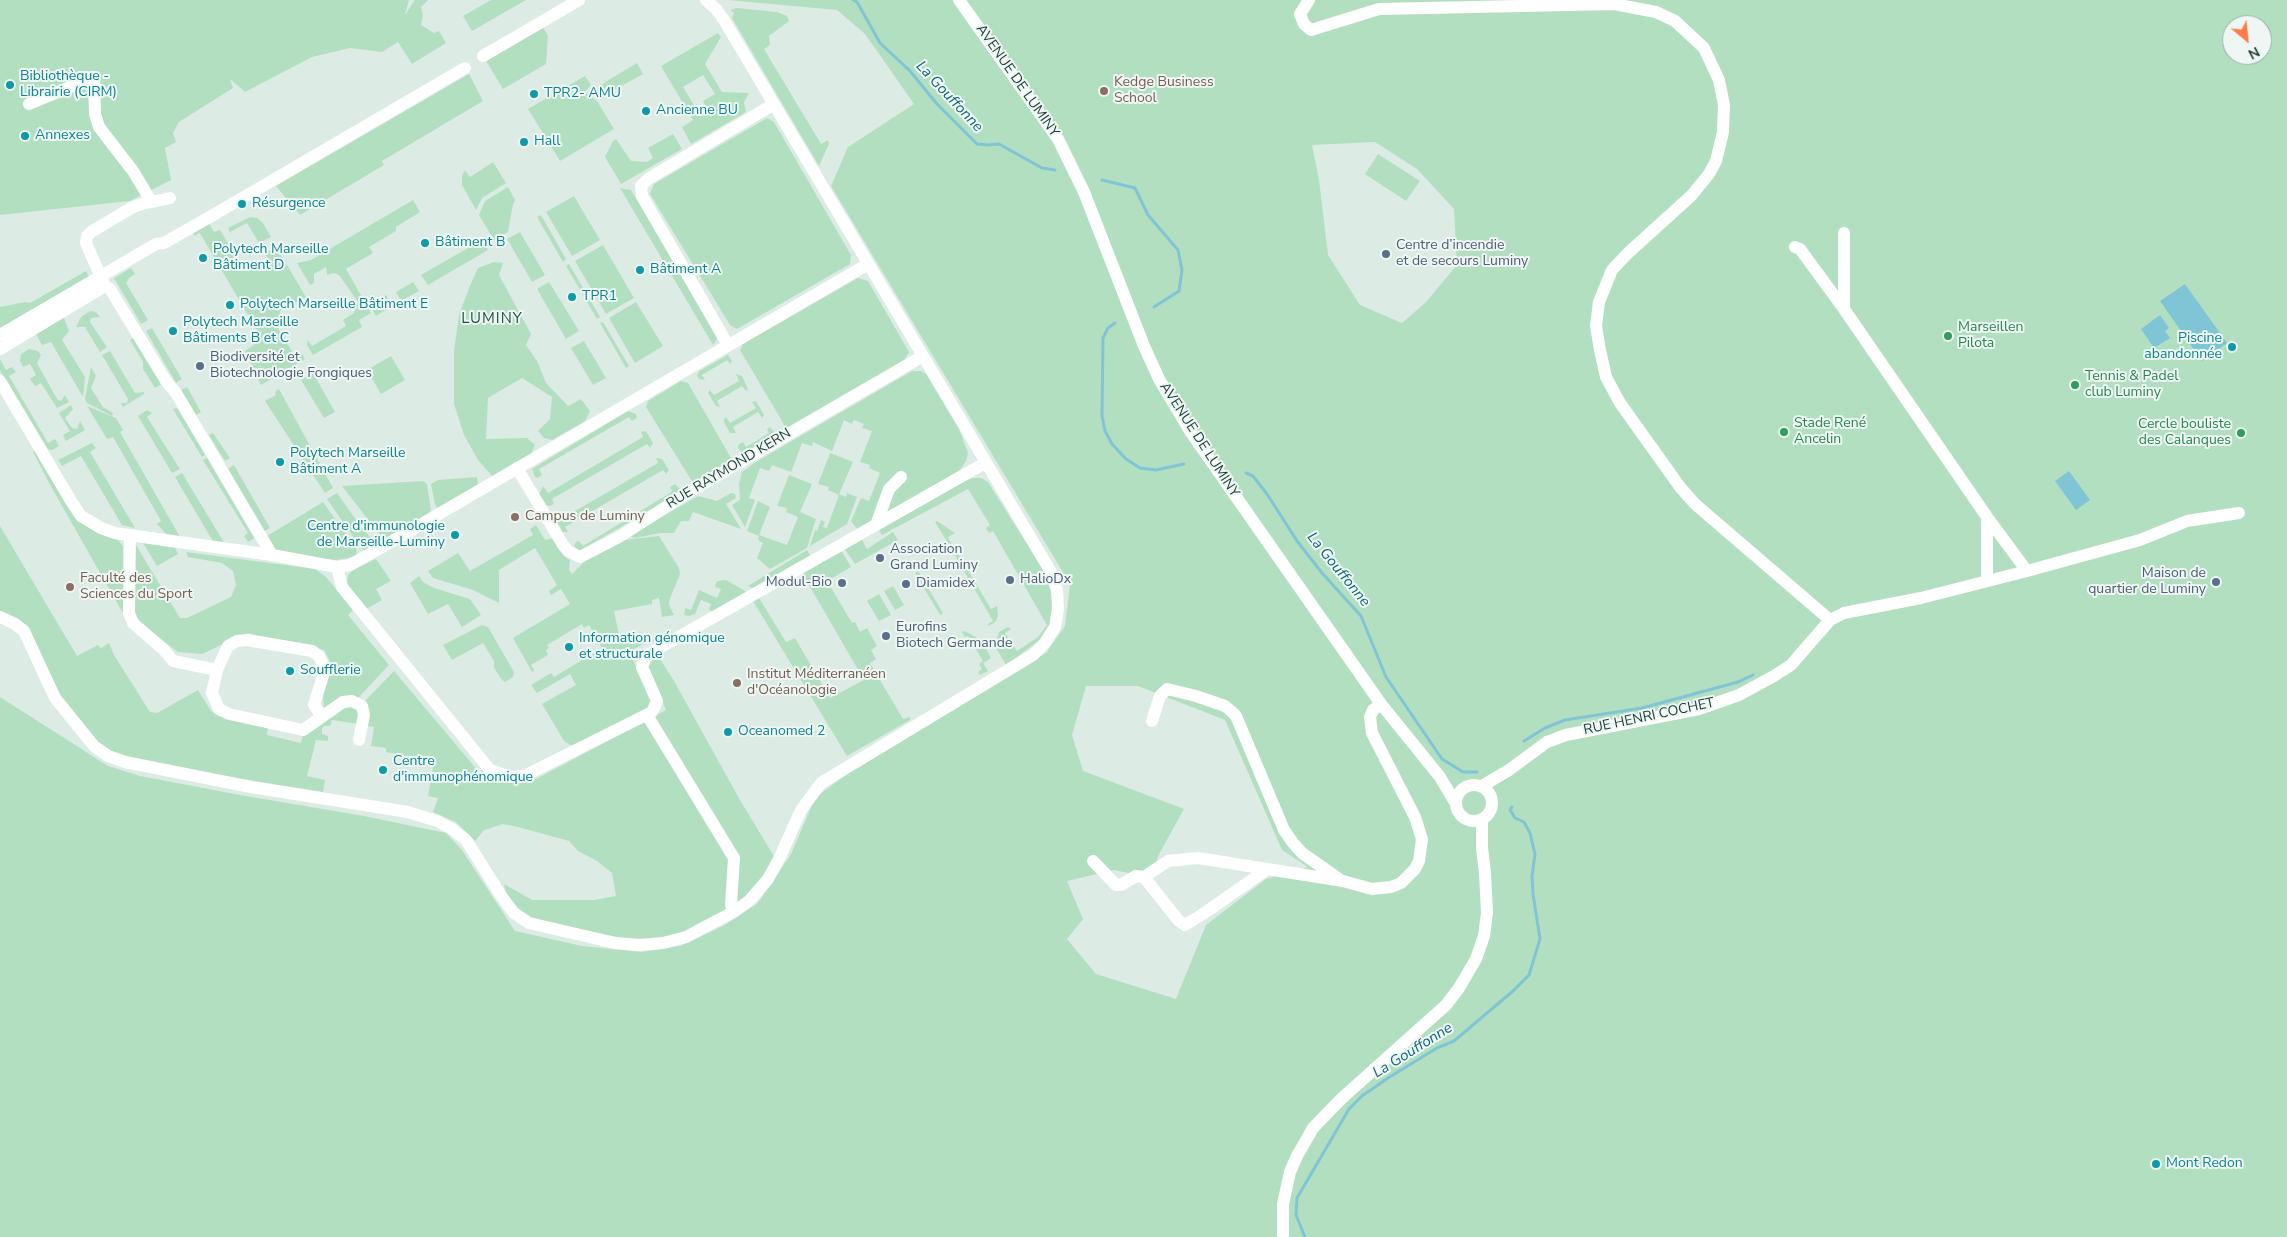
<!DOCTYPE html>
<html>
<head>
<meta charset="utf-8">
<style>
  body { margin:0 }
  #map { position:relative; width:2287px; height:1237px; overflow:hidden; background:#ddebe5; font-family:"Nunito Sans",sans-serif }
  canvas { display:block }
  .north { position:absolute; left:2222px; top:15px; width:50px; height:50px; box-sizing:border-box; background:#eef7f3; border:1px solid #9aaca7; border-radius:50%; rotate:152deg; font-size:14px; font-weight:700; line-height:20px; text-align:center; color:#1d3c35 }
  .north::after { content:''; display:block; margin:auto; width:18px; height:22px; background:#ff7b47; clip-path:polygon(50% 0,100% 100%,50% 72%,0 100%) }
</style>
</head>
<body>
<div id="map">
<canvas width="2287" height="1237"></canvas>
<div class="north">N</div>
</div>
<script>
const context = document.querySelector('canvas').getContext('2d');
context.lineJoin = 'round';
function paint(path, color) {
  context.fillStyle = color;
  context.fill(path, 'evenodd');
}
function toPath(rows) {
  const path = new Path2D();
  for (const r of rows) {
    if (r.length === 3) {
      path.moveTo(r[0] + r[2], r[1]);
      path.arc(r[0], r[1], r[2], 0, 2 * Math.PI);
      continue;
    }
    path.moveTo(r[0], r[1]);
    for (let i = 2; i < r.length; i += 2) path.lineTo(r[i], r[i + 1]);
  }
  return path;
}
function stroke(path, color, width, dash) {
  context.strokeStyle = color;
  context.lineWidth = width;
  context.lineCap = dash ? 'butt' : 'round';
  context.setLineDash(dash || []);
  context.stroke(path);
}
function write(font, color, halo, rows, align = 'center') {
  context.font = font + ' "Nunito Sans",sans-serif';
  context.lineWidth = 4;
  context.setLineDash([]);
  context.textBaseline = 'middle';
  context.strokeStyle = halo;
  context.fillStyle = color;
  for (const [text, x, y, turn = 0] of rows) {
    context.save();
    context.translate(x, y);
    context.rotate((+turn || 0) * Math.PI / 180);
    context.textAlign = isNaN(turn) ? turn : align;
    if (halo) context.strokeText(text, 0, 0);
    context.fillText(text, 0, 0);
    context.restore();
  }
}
paint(toPath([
  [0,0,409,0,405,15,415,0,428,0,421,7,423,15,421,25,434,33,439,31,446,43,412,64,398,42,382,52,350,48,312,57,245,92,230,79,233,88,179,122,173,133,176,142,165,148,171,180,130,201,0,215],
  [491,0,526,0,472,31,463,16],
  [728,0,2287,0,2287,1237,0,1237,0,697,108,766,140,776,240,795,364,816,446,833,462,850,515,931,582,946,641,952,680,946,725,925,758,903,791,854,815,798,848,773,1046,653,1065,626,1070,584,831,186,848,147,914,104,865,34,837,10],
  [2232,25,2262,25,2262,55,2232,55],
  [1375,142,1417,169,1454,209,1457,265,1426,302,1402,323,1360,305,1328,255,1319,180,1312,145],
  [1086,686,1138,686,1225,720,1282,850,1308,867,1266,879,1206,925,1176,999,1096,974,1067,939,1083,919,1067,881,1114,870,1153,878,1158,856,1184,809,1083,771,1072,735],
  [737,8,777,12,787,16,789,21,769,36,770,45,764,49,821,144,828,140,829,144,819,166,732,18,734,13,730,10],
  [542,26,548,36,546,64,503,89,485,59],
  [718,33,721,37,705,64,722,92,749,93,744,102,746,112,691,144,682,127,693,120,661,66],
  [703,75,715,94,703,101,705,105,697,110,683,87],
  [637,63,643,74,607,94,602,84],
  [469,74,483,101,382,161,384,165,300,215,276,186],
  [585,76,591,85,585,92,597,101,614,129,560,161,528,109],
  [767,118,774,122,851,255,850,264,737,329,730,325,650,194,654,184],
  [673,134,682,149,621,184,605,157,613,141,616,139,631,161,647,162,653,158,648,148],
  [1378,154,1420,181,1406,201,1365,174],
  [493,162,506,183,482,198,476,210,462,185,462,176,465,170,470,177],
  [508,187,515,200,513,204,508,232,494,240,479,215,485,201],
  [620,188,631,190,718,337,713,345],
  [574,196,600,240,572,256,546,212],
  [413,200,420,212,399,225,396,227,396,231,369,247,373,253,346,269,371,313,359,320,362,327,313,355,307,345,308,340,312,346,346,326,343,320,354,313,358,302,339,275,334,273,327,275,326,267,314,274,314,283,310,285,297,263,311,260],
  [541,215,566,259,563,262,537,217],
  [250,217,257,218,263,223,271,237,259,243,247,223,230,232,228,228],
  [208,222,214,232,220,230,244,269,250,265,253,270,269,261,265,253,276,247,306,297,279,311,282,317,274,322,295,356,301,352,305,359,261,385,245,351,262,339,201,235,199,233,195,236,192,232],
  [520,232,545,275,532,282,507,239],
  [482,240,488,250,428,285,421,275],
  [603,245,634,298,606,314,575,261],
  [494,262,503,263,499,275,531,334,526,345,537,361,546,383,568,406,581,399,590,411,585,421,552,440,544,438,538,431,550,419,552,397,522,378,488,398,486,439,527,438,535,445,531,454,492,476,478,460,464,435,454,404,454,351,459,315,469,288,478,268],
  [569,264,600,317,597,319,566,266],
  [131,268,135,274,129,278,126,283,148,320,141,324,114,278],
  [86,271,90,278,0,332,0,307,25,302,30,303],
  [858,278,868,281,909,352,904,360,786,428,740,350,743,344],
  [413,282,419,291,401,301,396,292],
  [549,282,579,331,566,339,537,289],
  [386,295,392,306,376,316,370,305],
  [636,302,663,346,635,363,609,318],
  [90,311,96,312,100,317,91,318,90,322,107,347,100,352,85,327,76,327,81,317],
  [63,315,69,331,62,340,85,377,83,397,51,342,42,345,35,332],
  [603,322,629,366,626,368,600,323],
  [152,328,182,379,176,383,146,331],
  [136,336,162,384,155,388,143,369,143,362,130,340],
  [584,341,606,378,593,385,571,348],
  [29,349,38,351,41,355,37,363,57,399,61,401,65,395,69,402,57,408,41,383,35,386,30,379,36,375,30,364,23,367,20,361,21,354],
  [110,351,135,393,144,392,144,394,123,407,121,403,127,403,128,399,102,355],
  [728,355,732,361,730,364,727,360,702,375,705,380,699,379,697,376,699,371],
  [391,356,405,380,381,394,367,370],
  [0,359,6,370,12,367,16,372,9,376,48,443,55,439,59,446,52,450,48,449,0,370],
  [91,367,96,376,91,388,103,407,113,413,112,416,87,403,85,399],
  [912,371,921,371,926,374,959,429,968,453,966,461,960,470,858,530,851,521,861,498,869,501,880,473,869,468,870,465,860,462,872,431,862,428,864,424,854,420,852,424,844,420,832,451,813,442,812,446,802,443,791,472,772,465,769,471,760,468,749,498,755,500,745,527,732,505,740,500,739,484,742,472,754,463],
  [313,373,335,412,324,418,301,380],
  [736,374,742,376,748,389,746,391,742,386,717,401,720,407,716,406,708,393,710,390,714,395,739,381],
  [681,381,688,383,731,458,730,463,693,483,646,407,648,401],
  [187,387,201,412,196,415,181,390],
  [279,389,333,488,325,493,265,401,276,395,275,392],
  [756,401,764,415,762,418,758,412,733,427,736,433,730,433,724,422,724,419,726,417,730,423,756,408,752,402],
  [71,405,73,409,65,418,72,428,77,429,80,421,85,430,66,441,63,435,70,431,59,413],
  [87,406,116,418,123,430,120,432,180,537,167,535,157,524,161,521,113,437,107,439],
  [177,408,205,455,202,457,173,409],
  [147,410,152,413,147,417,180,469,172,473,138,416],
  [628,411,636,414,637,418,632,421,629,417,539,469,542,475,537,478,535,477,532,469],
  [770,427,776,434,746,454,742,453,738,448,739,444,743,442,746,447,769,433,767,429],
  [646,431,653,443,650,448,647,444,552,499,554,504,550,506,546,505,539,494,543,486,548,493,643,437,641,432],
  [213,433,230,458,225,461,209,435],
  [92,443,96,448,90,452,135,528,122,525,81,456,62,466,58,460],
  [35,450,67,505,119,541,123,546,124,615,49,483,33,452],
  [830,453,853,462,839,494,846,497,847,493,857,497,847,524,810,546,815,530,817,531,821,520,825,522,823,527,827,528,839,495,828,490,829,487,818,484],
  [207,458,254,538,248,542,244,536,248,533,203,460],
  [656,458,662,459,669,470,666,474,663,470,565,527,568,532,563,532,556,520,560,514,563,518,658,463],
  [234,465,270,528,264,531,228,469],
  [182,473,225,544,214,543,175,477],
  [789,475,812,484,800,512,816,519,807,548,770,569,757,558,763,543,758,540,759,536,747,531,758,501,770,507,759,535,787,545,798,517,786,512,787,508,777,506],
  [477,477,478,486,438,510,435,504,431,484,438,480],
  [973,478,981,478,988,482,1042,568,1050,584,1053,602,1050,624,1041,639,1006,665,995,646,999,632,1008,627,1011,629,1005,633,1017,651,1038,637,1047,625,993,531,989,533,986,528,990,525,968,489,882,535,879,530,862,540,867,549,893,532,898,540,855,564,844,548,964,480],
  [423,481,427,484,431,510,429,515,384,540,342,486],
  [675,484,680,489,679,492,675,496,579,551,574,546,576,542,579,541,583,546,670,493,672,491,670,487],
  [337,493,361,527,373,540,375,545,366,552,361,548,327,499],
  [731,493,735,494,736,498,726,504,741,529,693,512,689,521,681,521,674,533,660,533,635,538,629,536,698,496,717,501],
  [323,502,356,548,357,556,337,560,325,559,278,552,274,548,267,536],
  [937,521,955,533,948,537,953,547,951,548,935,522],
  [536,525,545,540,554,538,564,556,570,560,569,570,572,574,584,562,624,540,659,536,679,568,680,574,669,601,669,605,674,615,662,617,659,598,652,600,652,604,614,611,620,640,647,635,648,641,631,651,636,658,633,660,652,701,651,706,575,745,570,745,564,741,542,704,576,685,570,674,537,693,531,685,551,673,554,677,602,648,589,625,584,628,582,624,547,645,549,648,546,650,548,655,531,665,534,670,532,672,513,638,570,604,561,589,551,595,549,591,557,585,535,548,499,570,499,603,473,590,433,578,428,571,458,553,470,571,533,535,530,529],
  [0,526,77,656,98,645,101,648,109,643,114,655,150,712,157,713,198,690,211,711,218,716,268,727,267,735,301,743,303,735,349,705,358,710,358,724,332,720,330,726,325,726,322,728,322,734,328,736,328,741,316,740,307,776,325,780,323,792,180,769,117,755,97,742,62,699,28,628,0,613],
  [133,540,180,618,187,618,231,597,236,585,233,571,222,563,188,557,186,552,315,569,326,577,353,610,348,615,389,665,358,698,324,709,323,693,330,661,324,650,247,633,202,654,178,652,140,623,134,614],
  [143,543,175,548,178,554,157,566],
  [807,550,811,557,755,589,748,586],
  [841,550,851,567,827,581,852,623,855,622,860,632,867,628,877,646,871,650,876,659,870,663,903,719,910,717,910,720,847,756,753,601,759,598,786,642,795,638,830,698,864,680,802,573],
  [956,550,991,609,997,606,998,615,996,621,989,626,988,624,993,621,953,552],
  [376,559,391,581,376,589,382,600,366,609,349,589,347,582,348,575,353,570],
  [918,571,943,613,940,615,915,573],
  [419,576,423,582,434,588,470,599,481,615,462,627,448,604,428,614,410,583],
  [726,580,745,591,745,594,713,613,709,609,711,604,701,600,695,614,689,616,684,615,685,608,691,610,699,590,717,598,721,589,715,587,716,583,718,581],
  [893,586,904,605,895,610,884,591],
  [879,594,891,615,879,621,867,601],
  [482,625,488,627,514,672,513,677,505,682,502,680,494,668,494,661,483,643,452,660,443,645],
  [965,631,981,640,991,658,983,663,988,671,980,675,978,672,982,669,979,664,983,661,968,636,965,637,962,632],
  [660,659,674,681,740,800,775,858,760,883,746,899,689,932,649,940,622,938,537,920,522,913,506,893,504,884,532,900,594,900,616,896,612,873,597,861,578,851,569,841,518,827,503,824,484,830,475,841,456,822,433,812,438,798,428,796,434,761,386,752,386,748,371,746,374,727,367,726,364,702,394,671,484,778,488,772,497,780,518,783,536,779,666,710,651,677,648,666,653,660]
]), '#b3dfc1');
paint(toPath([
  [2185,284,2227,343,2202,361,2160,301],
  [2160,315,2169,328,2165,331,2170,338,2154,348,2141,329],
  [2069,471,2090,500,2076,510,2055,481]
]), '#7fc5d6');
stroke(toPath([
  [853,0,857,2,880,43,910,71,937,104,977,144,987,145,999,144,1042,168,1055,170],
  [1102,180,1135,188,1148,215,1178,250,1182,270,1179,291,1154,307],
  [1115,323,1108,328,1103,338,1102,416,1105,431,1112,444,1126,459,1140,468,1156,470,1184,464],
  [1246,473,1253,476,1267,494,1297,541,1322,573,1361,616,1386,677,1442,759,1463,772,1477,772],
  [1524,741,1545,728,1565,720,1642,708,1738,682,1753,675],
  [1305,1237,1296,1215,1297,1198,1349,1109,1362,1096,1388,1078,1437,1048,1454,1041,1513,991,1529,975,1540,939,1533,894,1532,877,1535,854,1530,833,1524,822,1515,818,1510,810,1512,807]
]), '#7fc5d6', 3);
stroke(toPath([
  [959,0,1058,139,1084,192,1144,346,1159,379,1190,431,1381,704,1440,777,1456,804],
  [1309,0,1300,14,1304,24,1311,30,1379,9,1614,4,1656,12,1675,21,1704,48,1719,80,1724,105,1723,132,1716,161,1709,174,1691,196,1628,253,1612,270,1599,302,1596,326,1600,350,1606,377,1620,403,1680,487,1695,504,1830,620],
  [483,56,579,0],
  [29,104,94,77,95,114,99,127,133,171,151,201],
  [170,198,142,204,133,207,91,232,87,236,86,243,105,286,110,289,166,381,176,393,272,555],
  [1795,247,1800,249,1844,309,1987,517,2027,571],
  [1844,309,1844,233],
  [0,335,156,244,164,243,215,214,465,68],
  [728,345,642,196,641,186,648,179,774,104],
  [0,349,105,286],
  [0,381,71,501,81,516,101,528,115,533,272,555,337,567,350,565,384,546,868,264],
  [517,468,563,545,568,551,580,557,619,537,689,492,923,356],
  [1987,517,1987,580],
  [876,525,889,489,901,477],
  [130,535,129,613,133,623,164,650,173,661,217,670,212,693,219,709,229,714,303,730,343,702,352,701,362,706,364,715,359,740],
  [337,567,342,587,490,770,511,777,524,776,652,712,657,701,642,667,647,655,985,463],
  [0,617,15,624,24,631,55,698,94,746,108,756,125,762,251,787,408,812,437,821,452,829,466,840,502,897,514,913,529,923,615,943,639,945,663,943,686,937,735,911,750,900,768,879,780,857,801,810,821,783,1033,655,1044,644,1055,627,1058,609,1057,590,1051,572,724,20,716,9,706,0],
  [217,670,228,646,237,641,247,640,312,651,319,656,325,669,314,705,322,717],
  [647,715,734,858,731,905,735,911],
  [1152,721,1160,696,1167,689,1196,696,1225,706,1231,711,1236,716,1284,830,1293,843,1302,853,1339,879],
  [1474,803,18],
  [1482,786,1509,770,1547,742,1566,735,1699,709,1739,695,1774,676,1791,665,1830,620,1844,613,1921,598,2027,571,2140,540,2187,521,2239,513],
  [1093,861,1116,885,1121,885,1136,876,1144,877,1178,920,1185,925,1206,912,1266,870],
  [1144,877,1168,861,1198,858,1343,881,1372,889,1391,887,1401,883,1415,869,1419,861,1422,839,1415,817,1372,733,1370,717,1373,710,1381,704],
  [1283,1237,1283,1204,1290,1172,1297,1156,1313,1128,1341,1099,1446,1005,1459,988,1476,959,1484,936,1487,913,1485,873,1482,848,1482,820]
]), '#fff', 12);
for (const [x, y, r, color] of [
  [10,85,5,"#0f9aa8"],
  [1104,91,5,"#8d6e63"],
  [534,94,5,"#0f9aa8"],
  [646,111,5,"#0f9aa8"],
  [25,136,5,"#0f9aa8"],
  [524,142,5,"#0f9aa8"],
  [242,204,5,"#0f9aa8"],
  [425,243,5,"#0f9aa8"],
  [1386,254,5,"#5c6f8a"],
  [203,258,5,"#0f9aa8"],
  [640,270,5,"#0f9aa8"],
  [572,297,5,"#0f9aa8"],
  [230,305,5,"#0f9aa8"],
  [173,331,5,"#0f9aa8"],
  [1948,336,5,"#2e9e5b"],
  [2232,347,5,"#0f9aa8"],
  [200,366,5,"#5c6f8a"],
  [2075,385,5,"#2e9e5b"],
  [1784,432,5,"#2e9e5b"],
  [2241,433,5,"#2e9e5b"],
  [280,462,5,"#0f9aa8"],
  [515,517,5,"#8d6e63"],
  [455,535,5,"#0f9aa8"],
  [880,558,5,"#5c6f8a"],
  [1010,580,5,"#5c6f8a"],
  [2216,582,5,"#5c6f8a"],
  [842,583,5,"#5c6f8a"],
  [906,584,5,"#5c6f8a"],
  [70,587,5,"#8d6e63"],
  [886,636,5,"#5c6f8a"],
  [569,647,5,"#0f9aa8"],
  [290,671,5,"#0f9aa8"],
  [737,683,5,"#8d6e63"],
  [728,732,5,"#0f9aa8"],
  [383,770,5,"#0f9aa8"],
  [2156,1164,5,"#0f9aa8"]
]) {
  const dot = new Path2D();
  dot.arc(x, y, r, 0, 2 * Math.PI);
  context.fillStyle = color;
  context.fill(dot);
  stroke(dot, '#eef7f3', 2);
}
write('14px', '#0d838f', '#eef7f3', [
  ["Bibliothèque -",20,77],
  ["Librairie (CIRM)",20,93],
  ["TPR2- AMU",544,94],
  ["Ancienne BU",656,111],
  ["Annexes",35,136],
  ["Hall",534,142],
  ["Résurgence",252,204],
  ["Bâtiment B",435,243],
  ["Polytech Marseille",213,250],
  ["Bâtiment D",213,266],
  ["Bâtiment A",650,270],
  ["TPR1",582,297],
  ["Polytech Marseille Bâtiment E",240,305],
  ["Polytech Marseille",183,323],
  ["Bâtiments B et C",183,339],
  ["Piscine",2222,339,"right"],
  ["abandonnée",2222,355,"right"],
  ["Polytech Marseille",290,454],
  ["Bâtiment A",290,470],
  ["Centre d'immunologie",445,527,"right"],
  ["de Marseille-Luminy",445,543,"right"],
  ["Information génomique",579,639],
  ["et structurale",579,655],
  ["Soufflerie",300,671],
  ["Oceanomed 2",738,732],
  ["Centre",393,762],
  ["d'immunophénomique",393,778],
  ["Mont Redon",2166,1164]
], 'left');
write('14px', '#1d3c35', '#eef7f3', [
  ["AVENUE DE LUMINY",1017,81,55],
  ["AVENUE DE LUMINY",1199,440,57],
  ["RUE RAYMOND KERN",729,469,-31],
  ["RUE HENRI COCHET",1649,717,-12]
]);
write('14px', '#785e54', '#eef7f3', [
  ["Kedge Business",1114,83],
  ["School",1114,99],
  ["Campus de Luminy",525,517],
  ["Faculté des",80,579],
  ["Sciences du Sport",80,595],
  ["Institut Méditerranéen",747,675],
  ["d'Océanologie",747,691]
], 'left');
write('14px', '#4e5e75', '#eef7f3', [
  ["Centre d’incendie",1396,246],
  ["et de secours Luminy",1396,262],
  ["Biodiversité et",210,358],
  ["Biotechnologie Fongiques",210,374],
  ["Association",890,550],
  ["Grand Luminy",890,566],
  ["Maison de",2206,574,"right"],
  ["quartier de Luminy",2206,590,"right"],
  ["HalioDx",1020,580],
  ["Modul-Bio",832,583,"right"],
  ["Diamidex",916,584],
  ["Eurofins",896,628],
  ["Biotech Germande",896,644]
], 'left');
write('14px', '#27864d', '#eef7f3', [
  ["Marseillen",1958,328],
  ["Pilota",1958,344],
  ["Tennis & Padel",2085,377],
  ["club Luminy",2085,393],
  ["Stade René",1794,424],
  ["Ancelin",1794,440],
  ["Cercle bouliste",2231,425,"right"],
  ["des Calanques",2231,441,"right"]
], 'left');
write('italic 15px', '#12667c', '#eef7f3', [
  ["La Gouffonne",949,97,47],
  ["La Gouffonne",1338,570,51],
  ["La Gouffonne",1413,1051,-32]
]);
context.letterSpacing = '1px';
write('15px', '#184f44', '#eef7f3', [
  ["LUMINY",492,319]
]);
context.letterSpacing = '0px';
</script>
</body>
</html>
